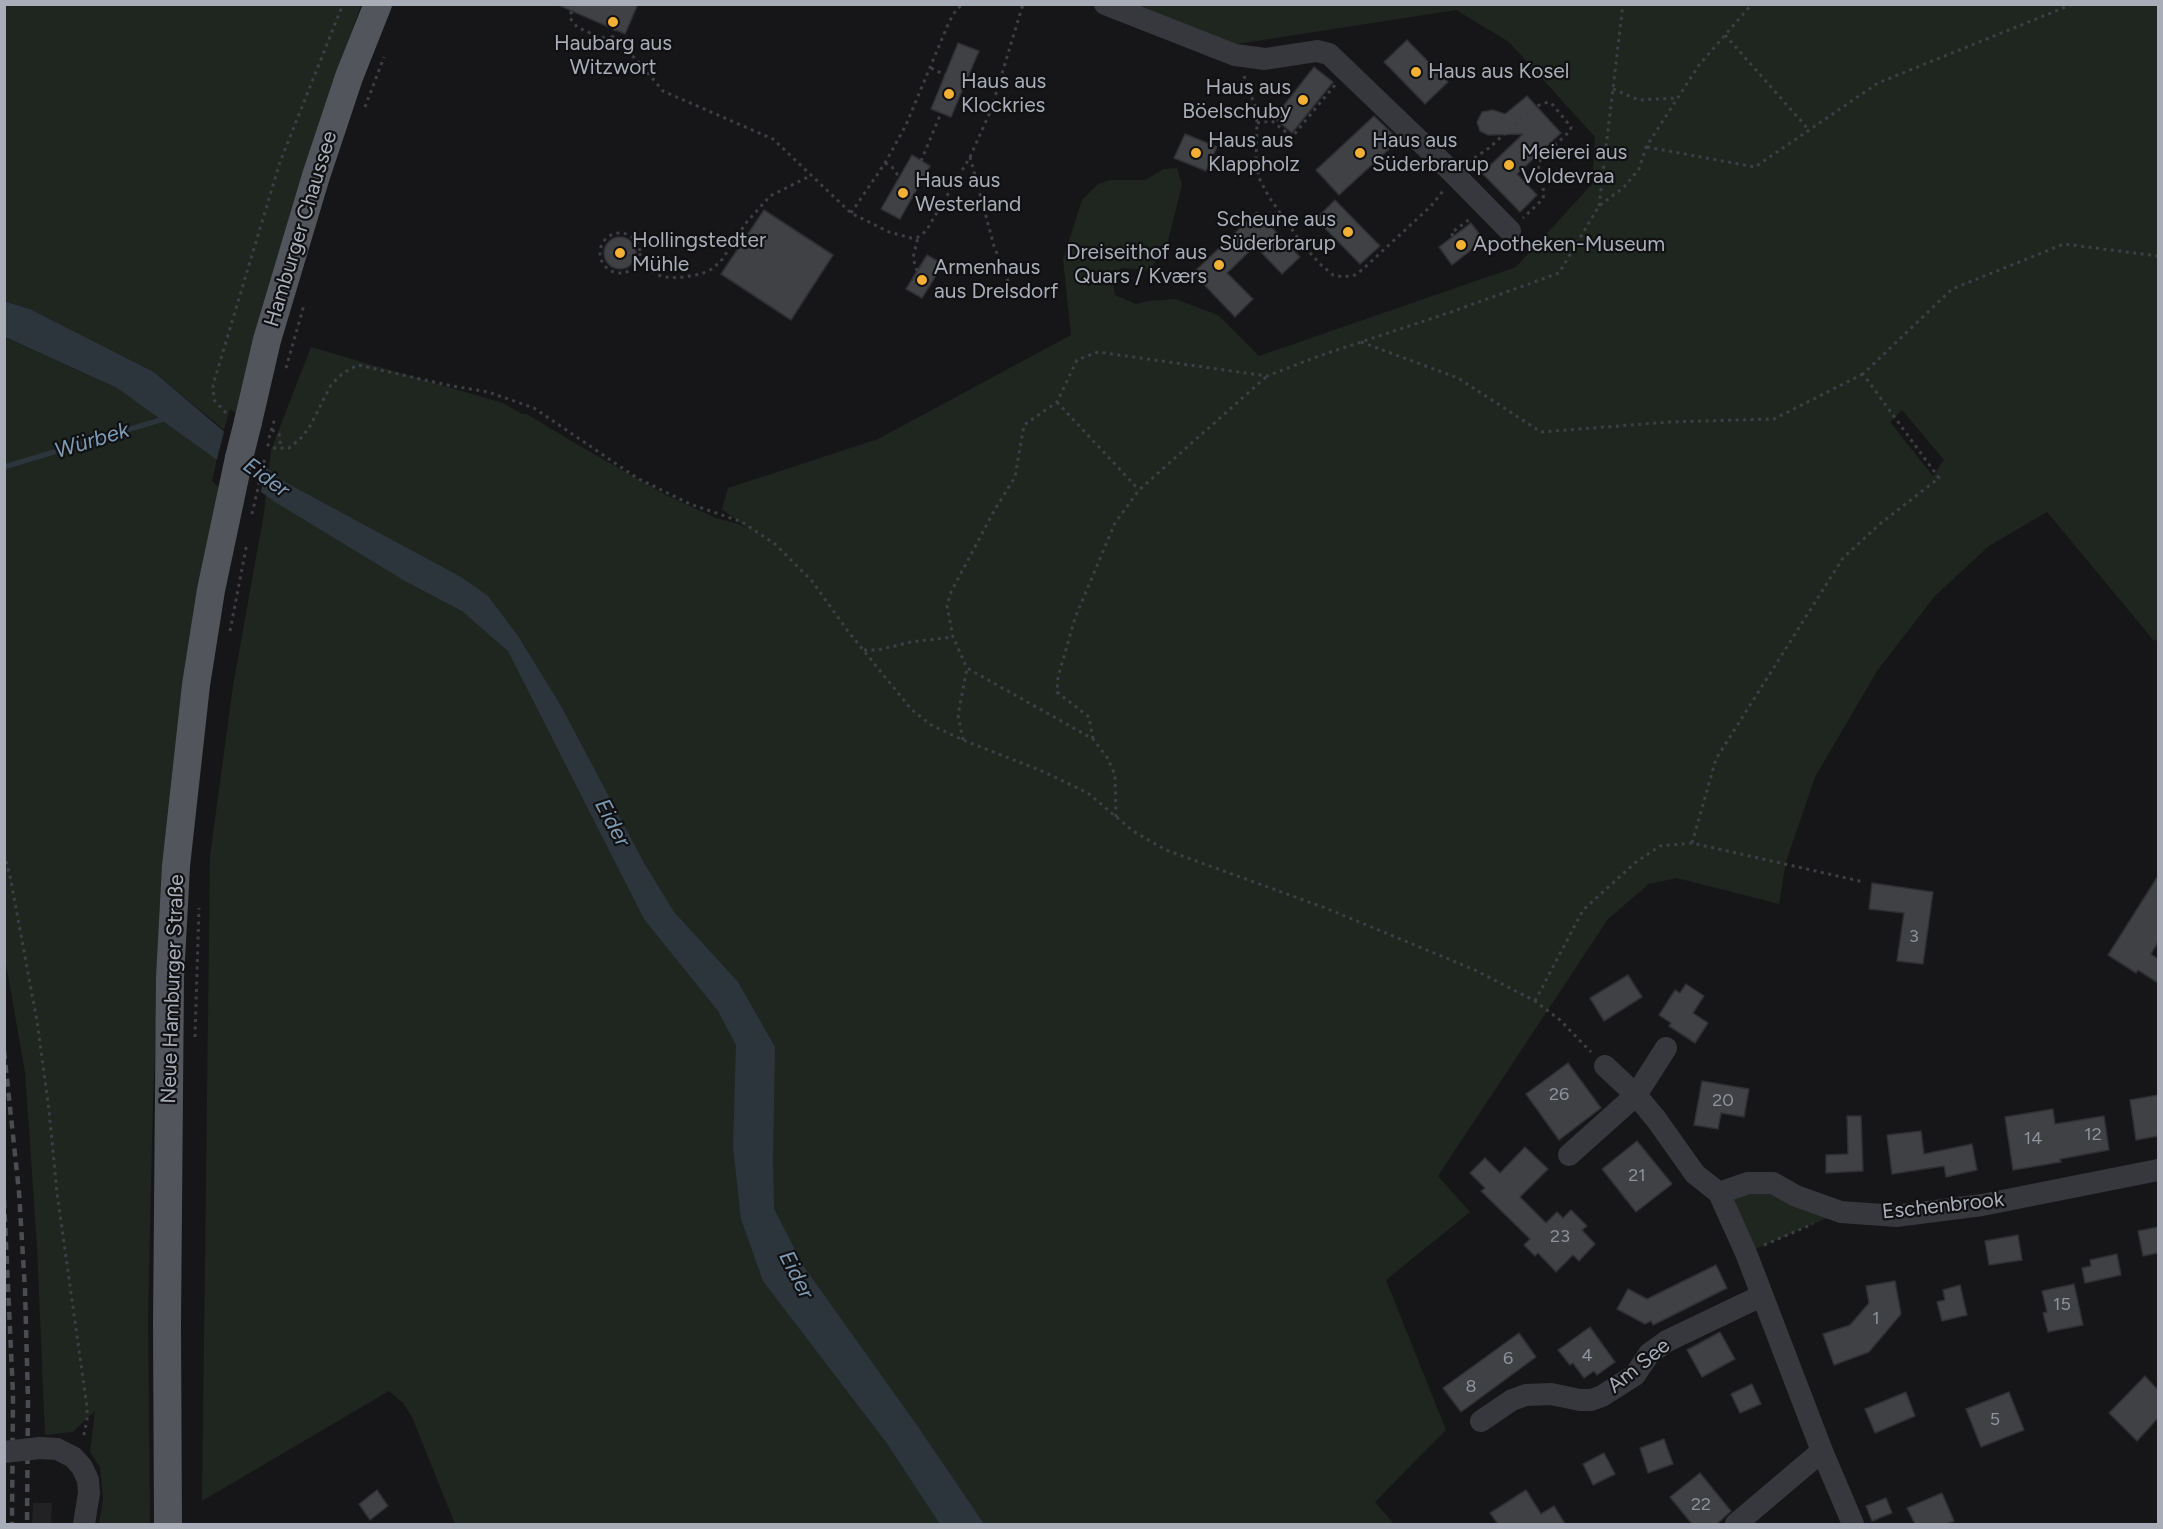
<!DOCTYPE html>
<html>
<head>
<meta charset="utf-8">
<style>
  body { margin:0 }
  #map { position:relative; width:2163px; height:1529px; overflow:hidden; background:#161618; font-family:Figtree,sans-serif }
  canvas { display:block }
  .frame { position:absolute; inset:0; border:6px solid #a8adb8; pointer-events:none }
</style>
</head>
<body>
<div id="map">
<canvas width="2163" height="1529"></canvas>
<div class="frame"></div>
</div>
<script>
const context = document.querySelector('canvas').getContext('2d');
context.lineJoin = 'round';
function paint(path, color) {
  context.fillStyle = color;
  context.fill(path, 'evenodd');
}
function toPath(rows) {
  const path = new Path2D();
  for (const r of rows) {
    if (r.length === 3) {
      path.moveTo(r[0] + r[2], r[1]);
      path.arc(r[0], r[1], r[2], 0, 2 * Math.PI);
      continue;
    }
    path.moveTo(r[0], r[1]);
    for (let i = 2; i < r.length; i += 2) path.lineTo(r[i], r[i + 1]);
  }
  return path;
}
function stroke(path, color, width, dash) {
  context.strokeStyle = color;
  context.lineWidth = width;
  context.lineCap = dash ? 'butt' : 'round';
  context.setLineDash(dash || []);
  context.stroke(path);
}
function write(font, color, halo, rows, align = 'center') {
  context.font = font + ' Figtree,sans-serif';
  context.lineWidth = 4.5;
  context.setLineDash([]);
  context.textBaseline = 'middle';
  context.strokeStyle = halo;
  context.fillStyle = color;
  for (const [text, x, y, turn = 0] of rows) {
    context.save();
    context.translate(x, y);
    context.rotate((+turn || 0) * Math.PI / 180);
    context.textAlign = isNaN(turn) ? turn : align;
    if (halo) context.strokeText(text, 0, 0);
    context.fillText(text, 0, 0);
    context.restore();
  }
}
paint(toPath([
  [33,1503,52,1503,51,1524,32,1524]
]), '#222225');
paint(toPath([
  [4,5,361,5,341,62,239,416,230,409,224,430,154,372,30,309,5,301],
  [1131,5,2158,5,2158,639,2154,641,2047,512,1989,546,1935,596,1877,671,1815,777,1786,862,1779,904,1677,878,1649,884,1608,919,1438,1176,1470,1212,1386,1280,1446,1430,1375,1502,1394,1524,455,1524,412,1417,403,1403,389,1391,202,1501,210,856,233,686,264,513,271,450,311,347,503,403,522,414,527,414,573,442,668,496,716,518,739,524,749,530,722,509,728,488,878,439,1071,335,1063,259,1082,200,1098,184,1110,180,1145,180,1164,169,1177,168,1182,185,1166,249,1149,270,1122,268,1112,278,1115,295,1136,304,1148,301,1175,299,1218,315,1259,356,1516,267,1592,184,1595,137,1509,42,1456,10,1237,44],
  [1902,410,1944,460,1933,476,1890,422],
  [4,337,117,388,217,460,212,481,219,487,163,859,153,1099,148,1317,150,1524,99,1524,103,1500,100,1467,90,1452,95,1411,73,1432,45,1435,37,1246,25,1072,4,953],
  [1748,1183,1841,1212,1746,1253,1719,1193]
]), '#1e261f');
paint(toPath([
  [4,301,30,309,154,372,281,480,461,577,488,596,518,636,561,706,644,863,674,912,738,982,775,1047,773,1159,774,1209,804,1267,916,1424,984,1524,940,1524,886,1442,763,1281,741,1219,733,1147,736,1045,718,1011,644,919,508,651,462,611,405,581,275,502,117,388,5,337]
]), '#2c353c');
paint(toPath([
  [225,428,267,464,260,495,216,463]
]), '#161618');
stroke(toPath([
  [4,467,167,418]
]), '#2c353c', 5);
const building = toPath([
  [556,4,638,4,625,34,556,4],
  [1407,40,1448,82,1425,104,1384,62,1407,40],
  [958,43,979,51,951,117,931,109,958,43],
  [1314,67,1333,82,1292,133,1274,118,1314,67],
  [1527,96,1561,133,1517,174,1537,195,1520,212,1482,173,1523,134,1488,135,1480,131,1477,122,1482,112,1493,110,1505,114,1527,96],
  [1374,116,1399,140,1339,195,1316,170,1374,116],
  [1185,134,1217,147,1206,171,1174,158,1185,134],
  [912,155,930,166,900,219,881,209,912,155],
  [1335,200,1380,246,1360,264,1316,219,1335,200],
  [764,210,833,255,791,320,721,274,764,210],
  [1257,212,1300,257,1282,274,1255,246,1227,273,1253,299,1235,317,1193,273,1257,212],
  [1471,223,1484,240,1452,265,1439,247,1471,223],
  [620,253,16],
  [927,255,943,264,922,298,906,289,927,255],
  [2158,876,2158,942,2151,954,2158,959,2158,983,2138,970,2136,973,2108,955,2158,876],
  [1872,883,1933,892,1923,964,1897,961,1904,913,1869,909,1872,883],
  [1628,975,1642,997,1604,1021,1590,998,1628,975],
  [1686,984,1704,996,1693,1013,1708,1023,1695,1043,1669,1026,1671,1023,1659,1015,1675,990,1680,993,1686,984],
  [1568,1063,1601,1108,1559,1140,1526,1094,1568,1063],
  [1702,1081,1749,1089,1744,1117,1721,1113,1718,1129,1694,1125,1702,1081],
  [2158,1095,2158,1136,2136,1140,2130,1100,2158,1095],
  [2053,1109,2055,1124,2104,1116,2109,1150,2060,1159,2061,1162,2013,1170,2005,1117,2053,1109],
  [1847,1116,1861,1116,1863,1171,1826,1173,1826,1155,1848,1154,1847,1116],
  [1921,1131,1924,1154,1972,1144,1977,1170,1946,1177,1944,1166,1892,1174,1887,1135,1921,1131],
  [1637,1141,1672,1184,1636,1212,1602,1169,1637,1141],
  [1525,1147,1548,1169,1520,1197,1546,1223,1557,1212,1563,1218,1571,1210,1587,1226,1582,1230,1595,1244,1579,1261,1573,1255,1556,1272,1538,1253,1535,1256,1524,1245,1530,1239,1481,1191,1485,1188,1470,1173,1485,1158,1500,1173,1525,1147],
  [2158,1227,2158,1253,2143,1256,2138,1231,2158,1227],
  [2018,1235,2022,1260,1989,1265,1985,1241,2018,1235],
  [2117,1254,2121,1275,2085,1283,2082,1268,2091,1266,2090,1260,2117,1254],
  [1716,1265,1727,1288,1653,1325,1651,1321,1645,1324,1617,1309,1628,1289,1647,1299,1716,1265],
  [1895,1281,1901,1314,1869,1352,1834,1365,1823,1334,1850,1325,1869,1303,1866,1286,1895,1281],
  [2074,1284,2083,1325,2048,1332,2043,1313,2047,1312,2042,1291,2074,1284],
  [1960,1285,1967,1315,1942,1321,1937,1302,1945,1300,1943,1290,1960,1285],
  [1590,1327,1615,1362,1597,1375,1594,1371,1584,1378,1573,1363,1570,1365,1558,1350,1590,1327],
  [1720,1332,1735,1359,1702,1377,1687,1350,1720,1332],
  [1519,1333,1536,1357,1461,1412,1443,1388,1519,1333],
  [2145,1376,2158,1390,2158,1418,2137,1441,2109,1413,2145,1376],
  [1752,1384,1761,1404,1740,1413,1731,1394,1752,1384],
  [1906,1392,1915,1416,1875,1433,1865,1409,1906,1392],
  [2009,1392,2024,1430,1981,1447,1966,1409,2009,1392],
  [1664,1439,1673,1464,1648,1473,1640,1448,1664,1439],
  [1604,1453,1615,1474,1593,1485,1583,1464,1604,1453],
  [1700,1473,1731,1511,1717,1524,1692,1524,1670,1497,1700,1473],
  [377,1490,388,1506,370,1520,359,1504,377,1490],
  [1526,1490,1541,1514,1554,1506,1565,1524,1498,1524,1490,1513,1526,1490],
  [1942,1493,1954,1521,1946,1524,1915,1524,1907,1508,1942,1493],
  [1886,1498,1892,1513,1872,1521,1866,1506,1886,1498]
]);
paint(building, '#404145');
stroke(building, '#303034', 1.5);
stroke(toPath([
  [573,4,570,18,577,27,599,37,612,38,636,59,663,91,773,139,851,213,889,232,911,238,918,237,926,231,970,157,991,110,1023,4],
  [1725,35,1809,130],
  [612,38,615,30],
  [931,68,945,75],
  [1244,76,1255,106,1257,123,1256,162,1259,178,1269,197,1303,245,1319,263,1333,275,1343,277,1355,275,1363,269,1431,206,1443,191],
  [1613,89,1639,100,1677,98],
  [365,107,384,57],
  [1257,123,1272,121,1292,137,1335,85],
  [1647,147,1755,167,1878,83,2073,4],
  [970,157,994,246,1011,289],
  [921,161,941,113],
  [1468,162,1489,148,1534,107,1548,102,1553,105,1571,127,1570,131,1542,157,1538,165,1544,193,1543,199,1523,218],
  [885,163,892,167,899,177],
  [1599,206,1623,4],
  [851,213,885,163,906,125,949,22,956,10,963,4],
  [620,253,20],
  [1453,236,1451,233,1470,219],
  [635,258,639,258,657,275,666,277,678,278,701,274,712,269,721,261,746,223,770,196,810,176],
  [917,271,913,258,918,237],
  [1361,342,1458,378,1541,432,1669,422,1774,419,1863,374],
  [286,368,304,305],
  [1057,402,1139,490],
  [226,413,214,400,213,385,280,162,343,4],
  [272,430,279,434,281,448],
  [269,438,275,418],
  [267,444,272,448,289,448,300,439,309,428,331,385,343,373,358,365,452,386,488,392,534,408,637,478,690,504,742,522,775,544,812,581,847,630,911,709,931,725,963,740,1042,771,1088,793,1133,831,1166,850,1328,909,1475,970,1535,1001,1560,1020,1591,1052],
  [230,631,247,543],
  [864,650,878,650,911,642,953,637],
  [1093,739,1089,717,1057,692,1058,677,1075,618,1115,523,1139,490,1267,376],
  [963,740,958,715,967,668],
  [1116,817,1115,775,1107,757,1093,739,967,668,953,637,947,606,951,592,994,511,1015,477,1024,425,1057,402,1077,360,1098,352,1267,376,1319,356,1451,312,1559,273,1599,206,1624,187,1639,169,1646,147,1699,65,1752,4],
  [1692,843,1716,759,1843,558,1881,523,1939,478,1863,374,1952,289,2064,244,2158,256],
  [4,854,10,876,37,1021,49,1110,57,1193,87,1407,87,1420,83,1439],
  [1535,1001,1583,910,1636,862,1660,846,1692,843,1864,882],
  [195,1037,199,908],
  [1764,1245,1813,1224]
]), '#3d3f44', 3, [3, 4.5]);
stroke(toPath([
  [1105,4,1235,55,1265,59,1317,51,1329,54,1453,173,1510,231],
  [1605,1066,1636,1095,1656,1119,1695,1174,1719,1193,1746,1253,1822,1451,1853,1524],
  [1569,1155,1636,1095,1666,1048],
  [1719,1193,1748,1183,1773,1183,1796,1196,1841,1212,1896,1216,1982,1205,2158,1170],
  [1481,1421,1512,1400,1526,1395,1551,1394,1580,1400,1591,1400,1602,1396,1635,1375,1649,1354,1667,1341,1761,1296],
  [40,1448,57,1449,73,1457,82,1467,88,1480,89,1493,84,1524],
  [1736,1524,1822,1451]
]), '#37383d', 22);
stroke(toPath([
  [248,422,267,340,316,176,349,77,378,4],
  [168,1524,167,1323,170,978,176,866,196,685,211,590,239,458]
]), '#53555c', 28);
stroke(toPath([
  [4,1051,19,1192,25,1290,28,1400,27,1524],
  [4,1200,13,1394,12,1524]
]), '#4a4c52', 4.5, [8, 6]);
stroke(toPath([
  [252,514,265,457]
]), '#3d3f44', 3, [3, 4.5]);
stroke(toPath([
  [4,1452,40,1448]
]), '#37383d', 22);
stroke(toPath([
  [239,458,248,422]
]), '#53555c', 28);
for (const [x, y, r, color] of [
  [613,22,6,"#f2b134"],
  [1416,72,6,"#f2b134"],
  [949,94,6,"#f2b134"],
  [1303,100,6,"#f2b134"],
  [1196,153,6,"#f2b134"],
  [1360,153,6,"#f2b134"],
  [1509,165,6,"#f2b134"],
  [903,193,6,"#f2b134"],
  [1348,232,6,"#f2b134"],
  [1461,245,6,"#f2b134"],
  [620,253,6,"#f2b134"],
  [1219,265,6,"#f2b134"],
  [922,280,6,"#f2b134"]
]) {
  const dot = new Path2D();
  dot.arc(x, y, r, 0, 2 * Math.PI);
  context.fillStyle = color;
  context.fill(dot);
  stroke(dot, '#111113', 2);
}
write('18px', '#8e929b', null, [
  ["3",1914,937],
  ["26",1559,1095],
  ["20",1723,1101],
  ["12",2093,1135],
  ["14",2033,1139],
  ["21",1637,1176],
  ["23",1560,1237],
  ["15",2062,1305],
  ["1",1876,1319],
  ["4",1587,1356],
  ["6",1508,1359],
  ["8",1471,1387],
  ["5",1995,1420],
  ["22",1701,1505]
]);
write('21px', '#a8adb8', '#111113', [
  ["Haubarg aus",613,44,"center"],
  ["Witzwort",613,68,"center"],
  ["Haus aus Kosel",1428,72],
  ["Haus aus",961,82],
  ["Klockries",961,106],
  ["Haus aus",1291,88,"right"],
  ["Böelschuby",1291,112,"right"],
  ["Haus aus",1208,141],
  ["Klappholz",1208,165],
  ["Haus aus",1372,141],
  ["Süderbrarup",1372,165],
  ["Meierei aus",1521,153],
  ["Voldevraa",1521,177],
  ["Haus aus",915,181],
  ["Westerland",915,205],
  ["Scheune aus",1336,220,"right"],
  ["Süderbrarup",1336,244,"right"],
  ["Hollingstedter",632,241],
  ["Mühle",632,265],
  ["Apotheken-Museum",1473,245],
  ["Dreiseithof aus",1207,253,"right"],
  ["Quars / Kværs",1207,277,"right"],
  ["Armenhaus",934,268],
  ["aus Drelsdorf",934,292]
], 'left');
write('21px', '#a8adb8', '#111113', [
  ["Hamburger Chaussee",301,229,-73],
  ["Neue Hamburger Straße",173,989,-88],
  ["Eschenbrook",1943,1206,-6],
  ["Am See",1639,1366,-39]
]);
write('italic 22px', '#7f9bb3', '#111113', [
  ["Würbek",92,441,-17],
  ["Eider",266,478,36],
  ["Eider",612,823,62],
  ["Eider",796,1275,63]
]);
</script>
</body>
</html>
